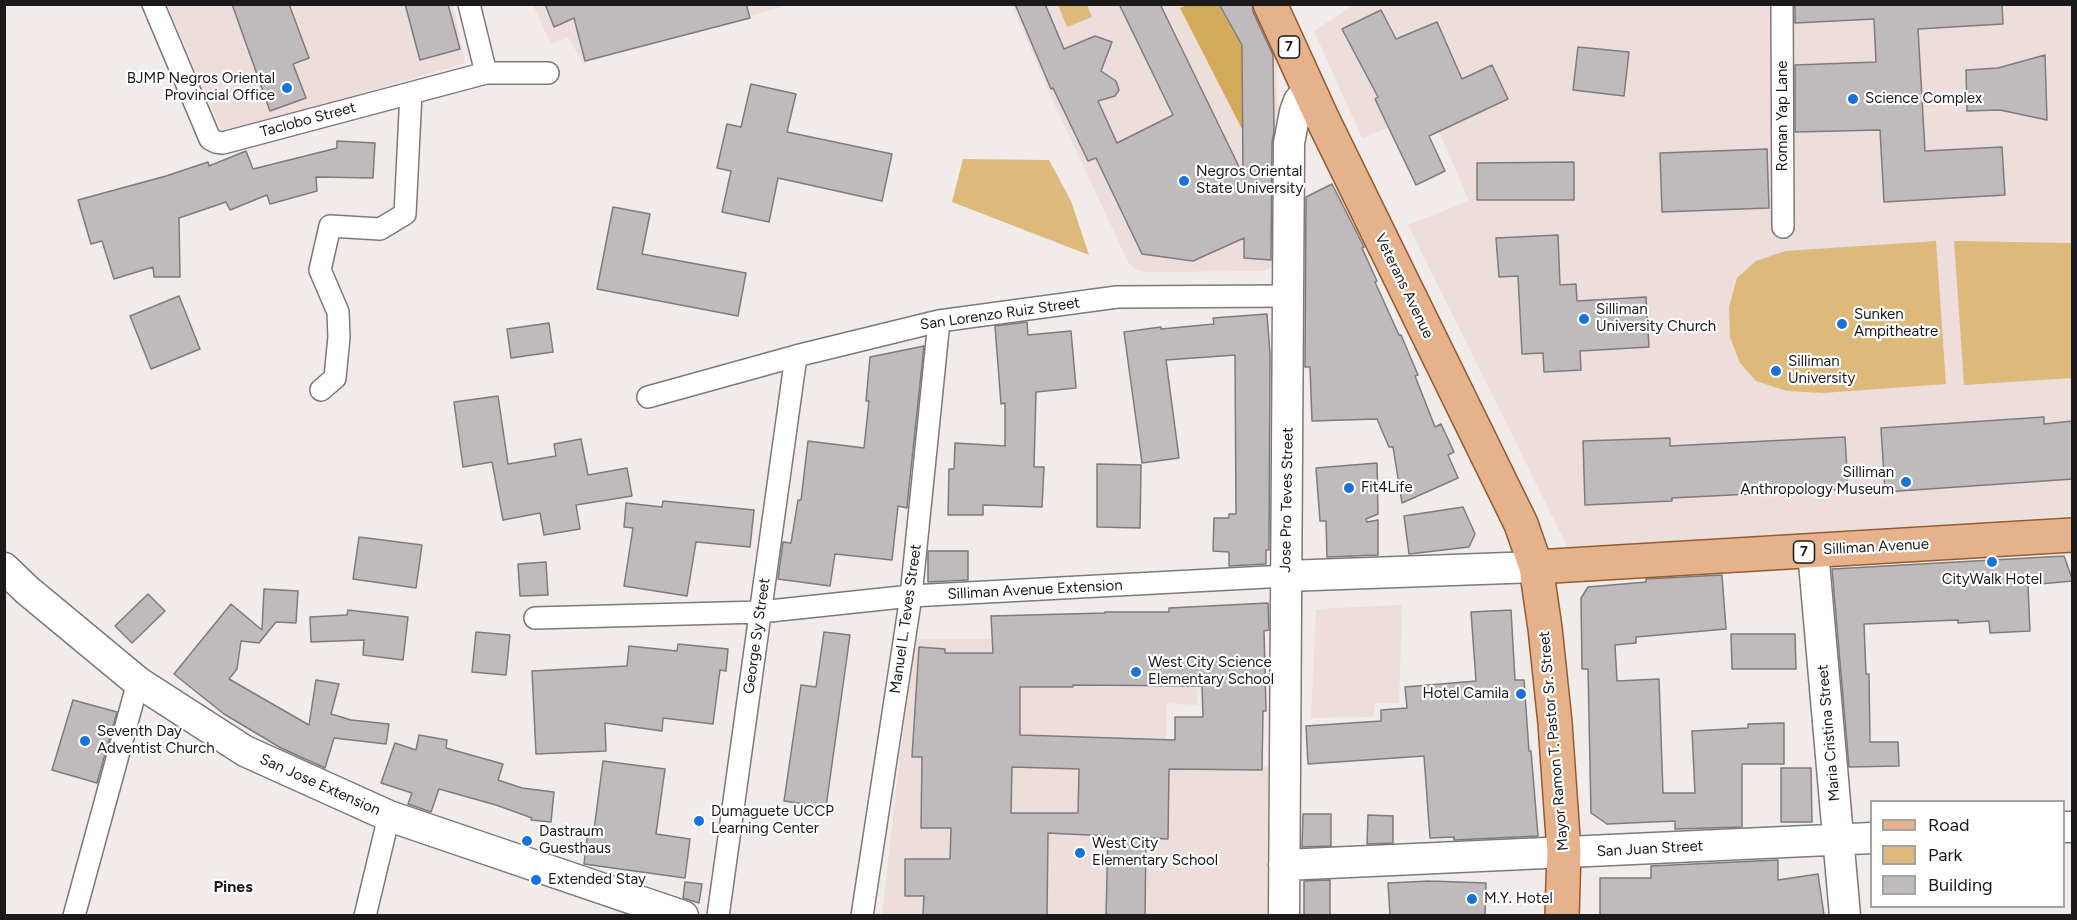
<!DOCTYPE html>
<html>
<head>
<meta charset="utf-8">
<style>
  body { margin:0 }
  #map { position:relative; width:2077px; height:920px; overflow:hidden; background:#f1ebea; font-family:Figtree,sans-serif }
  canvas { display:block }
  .frame { position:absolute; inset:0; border:6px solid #1b1919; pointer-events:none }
  .legend { position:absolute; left:1870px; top:800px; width:195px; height:108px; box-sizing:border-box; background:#fff; border:2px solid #a4a3a3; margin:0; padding:8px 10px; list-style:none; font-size:18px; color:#1b1919 }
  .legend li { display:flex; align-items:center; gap:12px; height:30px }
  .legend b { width:30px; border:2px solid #a4a3a3 }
</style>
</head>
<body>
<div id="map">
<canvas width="2077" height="920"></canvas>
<div class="frame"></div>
<ul class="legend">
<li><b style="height:8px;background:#e6b28b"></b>Road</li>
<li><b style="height:16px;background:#ddba7b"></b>Park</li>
<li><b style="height:16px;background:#bfbabb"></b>Building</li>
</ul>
</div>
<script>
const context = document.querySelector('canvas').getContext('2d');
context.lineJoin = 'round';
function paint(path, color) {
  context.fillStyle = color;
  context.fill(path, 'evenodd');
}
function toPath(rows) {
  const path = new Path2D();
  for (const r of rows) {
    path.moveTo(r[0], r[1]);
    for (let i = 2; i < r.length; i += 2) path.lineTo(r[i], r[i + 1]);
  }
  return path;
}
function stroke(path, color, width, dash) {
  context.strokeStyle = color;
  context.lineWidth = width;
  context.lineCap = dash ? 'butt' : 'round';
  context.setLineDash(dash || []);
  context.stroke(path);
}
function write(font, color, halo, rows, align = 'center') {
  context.font = font + ' Figtree,sans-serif';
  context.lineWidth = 4.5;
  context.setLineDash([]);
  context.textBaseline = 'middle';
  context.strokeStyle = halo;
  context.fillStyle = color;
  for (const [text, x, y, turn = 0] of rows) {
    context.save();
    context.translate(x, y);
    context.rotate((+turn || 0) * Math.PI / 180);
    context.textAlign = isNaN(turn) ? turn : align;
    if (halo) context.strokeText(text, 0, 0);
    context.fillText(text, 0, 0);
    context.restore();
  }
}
paint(toPath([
  [1355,4,2072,5,2072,516,1568,548,1408,225,1469,201,1430,111,1362,138,1314,31],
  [167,5,453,5,465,63,223,134],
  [533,5,789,5,583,63,568,37,551,44],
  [1012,5,1257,5,1277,44,1279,265,1264,271,1144,272,1134,268,1128,262,1052,99],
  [1402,605,1399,703,1375,703,1374,717,1311,718,1316,609],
  [916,639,1077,639,1198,642,1197,705,1167,703,1166,765,1270,766,1270,915,882,916,899,763]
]), '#eddedc');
paint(toPath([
  [1058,5,1087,5,1092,17,1067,27],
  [963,159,1049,160,1071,201,1089,255,952,202],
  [1936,241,1946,384,1823,393,1787,391,1756,381,1740,363,1730,337,1729,307,1737,278,1756,261,1785,251],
  [1954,241,2072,243,2072,378,1964,385]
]), '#ddba7b');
paint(toPath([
  [1188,5,1219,5,1242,45,1243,131,1180,8]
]), '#d3a95a');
const building = toPath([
  [232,4,289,4,309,58,293,64,306,98,270,111,232,4],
  [405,4,448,4,460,49,420,60,405,4],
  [545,4,746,4,750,18,585,61,574,18,554,27,545,4],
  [1015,4,1045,4,1064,49,1095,36,1112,42,1101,71,1116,81,1119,90,1115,96,1098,101,1117,143,1173,115,1119,4,1160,4,1243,175,1242,45,1219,4,1252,4,1253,12,1273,55,1274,131,1272,143,1271,260,1244,258,1244,238,1193,261,1142,254,1096,158,1088,161,1053,88,1051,89,1015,4],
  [1795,4,2002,4,2003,24,1918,29,1925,151,2002,147,2005,195,1884,202,1880,130,1795,132,1795,65,1876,62,1874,19,1795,23,1795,4],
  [1381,10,1396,39,1437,22,1462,79,1492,65,1508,99,1429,136,1445,171,1416,185,1375,99,1378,97,1342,29,1381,10],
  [1578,47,1629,52,1624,96,1573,90,1578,47],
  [2045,55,2047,120,2000,110,1967,111,1966,70,1998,68,2045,55],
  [751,84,796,94,787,132,892,154,882,201,778,178,769,222,722,212,731,171,717,168,727,124,741,127,751,84],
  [337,141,375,143,373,178,316,177,317,191,270,204,267,195,230,210,226,202,179,218,180,277,154,277,153,267,114,279,102,241,91,244,78,200,166,176,208,162,209,166,246,151,253,169,337,148,337,141],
  [1767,149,1769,208,1662,212,1660,153,1767,149],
  [1574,162,1574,200,1477,200,1477,163,1574,162],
  [1332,184,1364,247,1362,248,1377,281,1375,282,1399,335,1401,335,1418,375,1415,376,1435,427,1441,424,1454,452,1448,455,1458,478,1402,503,1393,447,1389,447,1377,419,1312,421,1310,367,1305,367,1306,197,1332,184],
  [613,207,650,214,642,254,746,273,738,316,597,289,613,207],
  [1558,235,1560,285,1576,284,1577,301,1646,297,1649,347,1580,351,1581,370,1544,372,1543,353,1522,354,1518,276,1499,277,1496,238,1558,235],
  [179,296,200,349,151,369,130,316,179,296],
  [1267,314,1270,354,1269,550,1266,550,1266,564,1229,566,1229,552,1213,551,1214,518,1229,518,1229,514,1236,514,1235,355,1166,360,1179,458,1142,463,1124,332,1161,327,1161,329,1214,324,1213,318,1267,314],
  [1027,322,1028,335,1071,331,1076,388,1036,392,1034,467,1044,467,1042,507,983,505,983,515,948,515,949,469,954,469,955,443,1005,446,1005,403,1001,404,995,326,1027,322],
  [549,323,553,352,511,358,507,329,549,323],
  [924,346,908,497,907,508,898,506,892,560,835,554,830,586,778,579,783,542,791,543,798,500,801,500,808,441,864,448,869,401,866,401,870,357,924,346],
  [498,396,508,464,556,456,554,444,581,439,588,475,627,468,632,496,576,505,580,529,544,535,540,513,503,520,492,462,463,467,454,402,498,396],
  [2044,417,2044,424,2073,421,2073,479,1885,492,1881,428,2044,417],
  [1845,437,1848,489,1672,498,1672,501,1585,505,1583,441,1670,438,1670,446,1845,437],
  [1377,463,1378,514,1366,519,1367,522,1378,520,1378,555,1327,557,1326,521,1320,521,1316,468,1377,463],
  [1097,464,1141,465,1140,528,1097,527,1097,464],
  [663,501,754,510,750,547,696,542,687,596,624,586,633,528,624,527,626,503,662,507,663,501],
  [1463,507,1475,534,1469,547,1409,554,1404,516,1463,507],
  [359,537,422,545,416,588,353,579,359,537],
  [928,551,968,551,968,580,928,582,928,551],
  [2064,556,2073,581,2028,585,2030,631,1990,633,1989,621,1958,623,1958,620,1864,624,1866,674,1869,674,1870,742,1898,742,1899,766,1849,767,1832,569,2064,556],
  [546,562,548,595,520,596,518,564,546,562],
  [1722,575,1726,629,1636,637,1636,643,1615,645,1617,681,1659,679,1663,793,1695,793,1692,731,1748,728,1748,724,1784,723,1784,764,1742,764,1742,827,1675,829,1675,821,1607,824,1591,813,1588,669,1582,669,1581,598,1588,587,1646,582,1646,579,1722,575],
  [264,589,298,591,296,623,276,622,259,643,241,641,237,669,229,679,309,725,316,680,339,684,331,714,351,720,389,724,386,744,334,738,325,768,281,748,224,714,174,674,231,604,262,630,264,589],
  [148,594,165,611,132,643,115,626,148,594],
  [1268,603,1269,630,1264,631,1266,711,1263,711,1262,770,1169,769,1168,839,1146,838,1145,915,1106,915,1108,836,1048,833,1047,915,923,915,924,896,905,896,905,859,950,859,951,828,921,828,922,757,912,757,919,647,945,649,945,653,993,653,991,616,1105,613,1105,612,1169,612,1169,608,1268,603],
  [1073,685,1202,686,1203,717,1175,717,1175,740,1020,735,1020,687,1073,687,1073,685],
  [1012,767,1079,769,1078,813,1011,813,1012,767],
  [348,610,408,617,403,660,363,655,364,640,311,642,310,617,347,615,348,610],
  [1511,610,1515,680,1524,680,1529,751,1531,751,1538,836,1454,840,1454,837,1430,838,1424,756,1308,764,1306,726,1381,721,1381,710,1407,708,1405,687,1476,681,1471,612,1511,610],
  [476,632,510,635,506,675,472,672,476,632],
  [824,632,850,635,826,807,784,801,801,685,816,687,824,632],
  [1731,634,1795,634,1796,669,1732,669,1731,634],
  [678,644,728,649,726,671,720,670,713,724,663,718,662,731,605,723,606,751,536,754,532,671,627,666,629,646,677,651,678,644],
  [73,700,117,712,97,783,52,770,73,700],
  [419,735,447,740,446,748,503,764,498,780,522,788,554,792,551,822,531,820,532,818,496,805,439,789,431,812,408,804,412,793,381,783,395,743,416,750,419,735],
  [603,761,665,769,656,834,690,839,685,878,584,864,588,829,594,830,603,761],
  [1781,768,1811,768,1812,822,1781,822,1781,768],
  [1303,814,1331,814,1331,846,1302,847,1303,814],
  [1368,815,1393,816,1393,843,1367,844,1368,815],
  [1778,860,1778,880,1818,874,1824,915,1600,915,1600,878,1651,878,1651,866,1778,860],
  [1330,880,1330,915,1304,915,1304,881,1330,880],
  [1430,881,1486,883,1485,915,1390,915,1388,883,1430,881],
  [685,882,702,884,699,903,683,898,685,882]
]);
paint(building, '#bfbabb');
stroke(building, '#7f7a7b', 1.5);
const street = toPath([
  [153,4,210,139,216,142,223,143,486,73,548,73],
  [469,4,486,73],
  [1782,4,1783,227],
  [321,390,335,378,339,337,338,312,320,270,330,226,380,229,405,214,411,93],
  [648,397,796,356,939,321,1117,297,1289,296],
  [535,618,760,612,911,596,1286,576],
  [74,916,138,682],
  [365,916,389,816],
  [718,916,796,356],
  [862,916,911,596,939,321]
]);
const secondary = toPath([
  [1813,551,1845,916],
  [4,568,27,590,138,682,245,751,389,816,683,916],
  [1286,576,1536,567],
  [2064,827,2072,827],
  [1284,865,1872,838],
  [1284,916,1289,143,1295,112,1299,101,1309,90]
]);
const primary = toPath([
  [1270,4,1323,120,1521,524,1536,567,1545,628,1555,723,1564,852,1562,916],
  [1536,567,2072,535]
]);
stroke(street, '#7e7978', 24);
stroke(secondary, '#7e7978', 33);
stroke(primary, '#945b30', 36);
stroke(street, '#fff', 21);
stroke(secondary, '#fff', 30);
stroke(primary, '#e6b28b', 33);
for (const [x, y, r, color] of [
  [287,88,6,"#1872dc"],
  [1853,99,6,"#1872dc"],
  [1184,181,6,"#1872dc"],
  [1584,319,6,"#1872dc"],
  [1842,324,6,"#1872dc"],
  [1776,371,6,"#1872dc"],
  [1906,482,6,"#1872dc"],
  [1349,488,6,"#1872dc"],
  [1992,562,6,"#1872dc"],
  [1136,672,6,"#1872dc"],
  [1521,694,6,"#1872dc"],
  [85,741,6,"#1872dc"],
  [699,821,6,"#1872dc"],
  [527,841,6,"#1872dc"],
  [1080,853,6,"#1872dc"],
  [536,880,6,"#1872dc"],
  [1472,899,6,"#1872dc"]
]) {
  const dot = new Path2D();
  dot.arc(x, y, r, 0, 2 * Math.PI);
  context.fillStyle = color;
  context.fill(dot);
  stroke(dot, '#fff', 2);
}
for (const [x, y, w] of [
  [1289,47,21],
  [1804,552,21]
]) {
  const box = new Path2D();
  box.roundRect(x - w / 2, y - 11, w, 22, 4.5);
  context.fillStyle = '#fff';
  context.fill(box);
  stroke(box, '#1b1919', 1.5);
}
write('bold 14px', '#1b1919', null, [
  ["7",1289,47],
  ["7",1804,552]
]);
write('15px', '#1b1919', '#fff', [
  ["BJMP Negros Oriental",275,79,"right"],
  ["Provincial Office",275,96,"right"],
  ["Science Complex",1865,99],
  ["Negros Oriental",1196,172],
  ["State University",1196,189],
  ["Silliman",1596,310],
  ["University Church",1596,327],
  ["Sunken",1854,315],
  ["Ampitheatre",1854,332],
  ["Silliman",1788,362],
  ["University",1788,379],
  ["Silliman",1894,473,"right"],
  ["Anthropology Museum",1894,490,"right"],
  ["Fit4Life",1361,488],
  ["CityWalk Hotel",1992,580,"center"],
  ["West City Science",1148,663],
  ["Elementary School",1148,680],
  ["Hotel Camila",1509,694,"right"],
  ["Seventh Day",97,732],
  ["Adventist Church",97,749],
  ["Dumaguete UCCP",711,812],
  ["Learning Center",711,829],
  ["Dastraum",539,832],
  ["Guesthaus",539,849],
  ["West City",1092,844],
  ["Elementary School",1092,861],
  ["Extended Stay",548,880],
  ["M.Y. Hotel",1484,899]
], 'left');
write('15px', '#1b1919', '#fff', [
  ["Roman Yap Lane",1783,116,-90],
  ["Taclobo Street",308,120,-15],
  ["Veterans Avenue",1404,286,64],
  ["San Lorenzo Ruiz Street",1000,314,-8],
  ["Jose Pro Teves Street",1287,500,-89],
  ["Silliman Avenue",1876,547,-3],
  ["Silliman Avenue Extension",1035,590,-3],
  ["Manuel L. Teves Street",906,619,-82],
  ["George Sy Street",757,636,-82],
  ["Maria Cristina Street",1829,733,-95],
  ["Mayor Ramon T. Pastor Sr. Street",1554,741,-95],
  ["San Jose Extension",320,785,24],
  ["San Juan Street",1650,849,-3]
]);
write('bold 16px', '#1b1919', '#fff', [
  ["Pines",233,887]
]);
</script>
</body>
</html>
